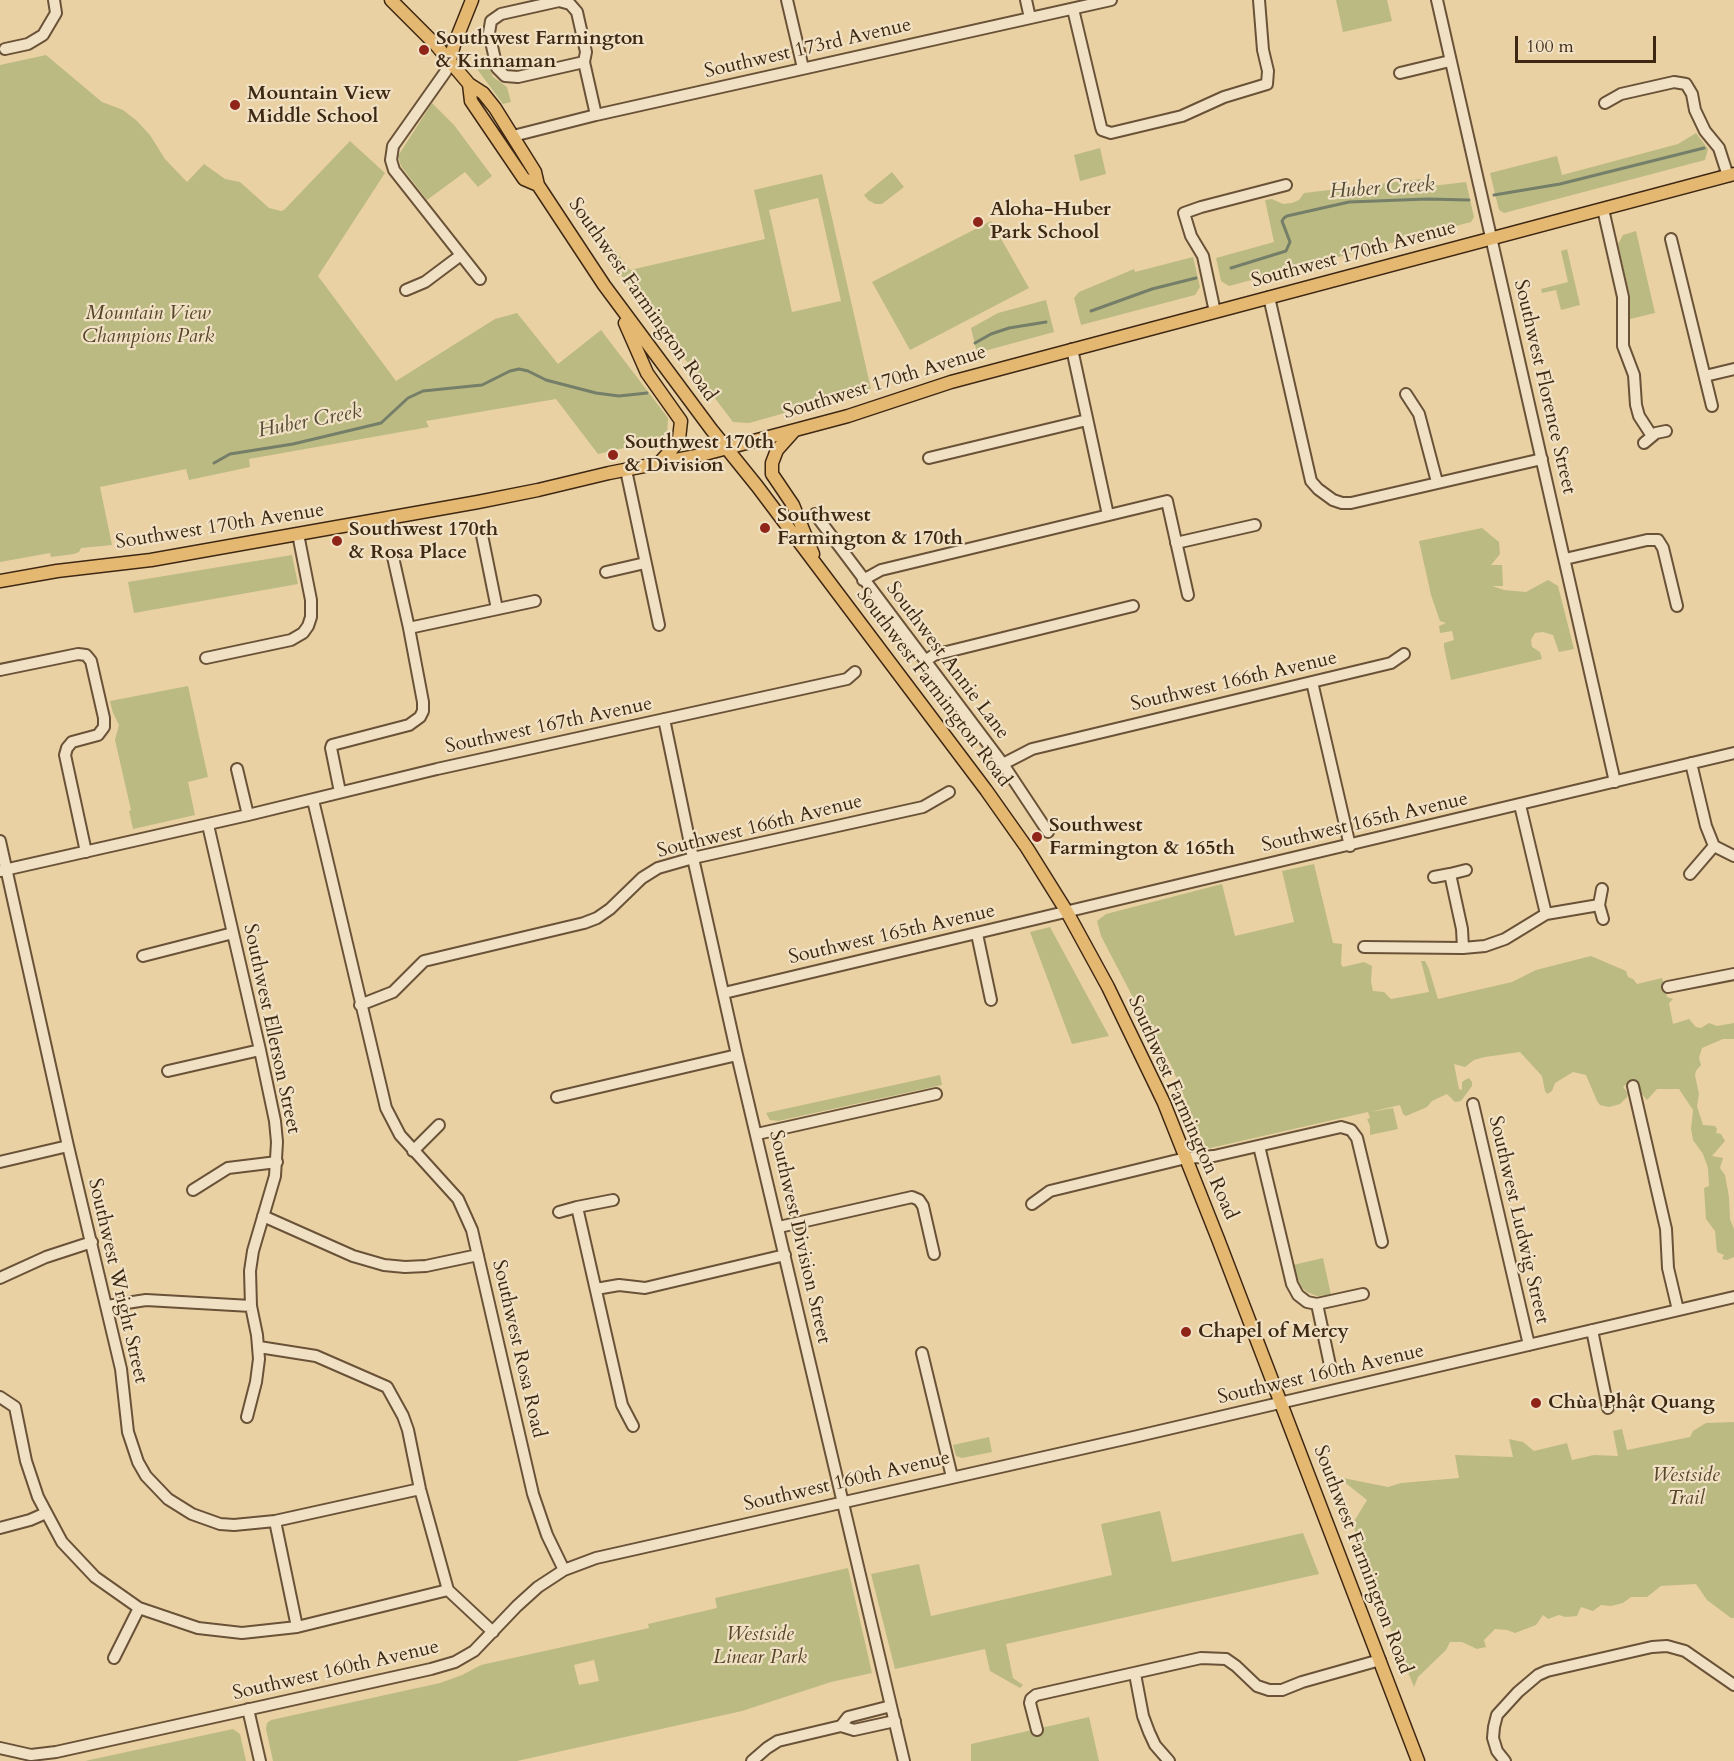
<!DOCTYPE html>
<html>
<head>
<meta charset="utf-8">
<style>
  body { margin:0 }
  #map { position:relative; width:1734px; height:1761px; overflow:hidden; background:#ead1a4; font-family:Cardo,serif }
  canvas { display:block }
  .scale { position:absolute; left:1515px; top:36px; width:141px; height:27px; box-sizing:border-box; border:3px solid #3e2813; border-top:0; padding-left:8px; font-size:18px; line-height:21px; white-space:nowrap; color:#3e2813; -webkit-text-stroke:4px #f1e1c4; paint-order:stroke }
</style>
</head>
<body>
<div id="map">
<canvas width="1734" height="1761"></canvas>
<div class="scale">100 m</div>
</div>
<script>
const context = document.querySelector('canvas').getContext('2d');
context.lineJoin = 'round';
function paint(path, color) {
  context.fillStyle = color;
  context.fill(path, 'evenodd');
}
function toPath(rows) {
  const path = new Path2D();
  for (const r of rows) {
    path.moveTo(r[0], r[1]);
    for (let i = 2; i < r.length; i += 2) path.lineTo(r[i], r[i + 1]);
  }
  return path;
}
function stroke(path, color, width, dash) {
  context.strokeStyle = color;
  context.lineWidth = width;
  context.lineCap = dash ? 'butt' : 'round';
  context.setLineDash(dash || []);
  context.stroke(path);
}
function write(font, color, halo, rows, align = 'center') {
  context.font = font + ' Cardo,serif';
  context.lineWidth = 4.5;
  context.setLineDash([]);
  context.textBaseline = 'middle';
  context.strokeStyle = halo;
  context.fillStyle = color;
  for (const [text, x, y, turn = 0] of rows) {
    context.save();
    context.translate(x, y);
    context.rotate((+turn || 0) * Math.PI / 180);
    context.textAlign = isNaN(turn) ? turn : align;
    if (halo) context.strokeText(text, 0, 0);
    context.fillText(text, 0, 0);
    context.restore();
  }
}
paint(toPath([
  [1336,0,1387,0,1392,21,1343,32],
  [46,55,102,102,123,110,137,121,150,135,165,159,187,182,204,164,225,179,240,182,269,208,281,211,284,210,350,141,385,173,318,276,396,381,495,319,517,313,558,364,601,330,668,418,667,435,658,440,598,454,556,399,426,421,429,427,249,459,250,467,189,480,186,469,100,487,112,545,81,548,79,552,74,554,51,557,50,553,0,562,0,65],
  [486,60,493,77,507,87,511,102,503,104,474,65],
  [432,103,454,125,492,176,478,187,465,172,427,200,401,166,398,156],
  [1696,133,1708,149,1705,160,1504,213,1499,210,1490,173,1557,156,1562,175,1678,144],
  [1100,148,1106,174,1080,181,1074,155],
  [892,172,904,187,882,204,875,204,868,200,864,195],
  [822,174,871,389,749,423,733,422,614,266,588,228,576,203,578,202,630,270,765,239,754,190],
  [818,198,841,301,792,312,769,210],
  [1421,179,1423,187,1466,182,1474,217,1471,222,1229,286,1221,281,1216,258,1274,242,1265,200,1272,199,1283,204,1292,203,1299,200,1304,193],
  [991,221,1029,288,910,350,872,282],
  [1636,231,1655,313,1630,319,1630,297,1618,244,1623,235],
  [1567,249,1580,305,1561,310,1556,290,1542,293,1541,289,1568,282,1561,251],
  [1193,257,1200,287,1195,295,1081,325,1074,298,1079,292,1134,269,1135,272],
  [1046,300,1054,332,977,353,971,328,998,313],
  [1482,528,1499,542,1500,554,1491,565,1502,565,1503,586,1492,586,1504,590,1526,592,1548,580,1558,586,1574,649,1559,652,1553,635,1543,632,1535,633,1531,640,1532,647,1540,652,1542,659,1451,680,1444,647,1444,643,1454,640,1452,631,1440,633,1439,626,1446,623,1440,621,1431,595,1419,541],
  [292,555,298,584,134,613,128,582],
  [188,686,208,777,188,782,195,815,133,829,129,811,131,810,115,740,119,725,113,713,110,701],
  [1314,864,1333,943,1342,944,1341,964,1343,967,1364,962,1372,966,1371,982,1373,991,1384,992,1391,999,1429,992,1421,961,1425,961,1429,969,1438,999,1512,982,1536,970,1591,956,1626,971,1628,977,1633,979,1637,984,1662,978,1667,997,1673,999,1669,1003,1673,1024,1689,1019,1696,1027,1701,1028,1709,1023,1717,1026,1734,1023,1734,1039,1723,1039,1702,1048,1699,1058,1701,1065,1696,1071,1695,1075,1699,1094,1697,1106,1703,1125,1715,1126,1717,1129,1716,1133,1721,1134,1725,1141,1712,1156,1723,1158,1720,1168,1725,1175,1729,1197,1730,1219,1734,1229,1734,1257,1727,1260,1722,1259,1724,1255,1717,1252,1715,1231,1706,1219,1704,1188,1709,1186,1708,1168,1703,1154,1693,1140,1691,1129,1693,1110,1679,1089,1657,1089,1647,1100,1639,1091,1637,1084,1625,1085,1623,1087,1628,1093,1627,1097,1620,1104,1609,1107,1600,1105,1597,1101,1586,1075,1573,1072,1555,1083,1552,1091,1547,1094,1545,1091,1542,1076,1520,1052,1485,1057,1474,1060,1465,1067,1454,1064,1459,1089,1462,1090,1462,1082,1465,1080,1469,1078,1472,1082,1472,1086,1461,1101,1455,1102,1447,1094,1432,1101,1427,1107,1406,1116,1403,1114,1400,1105,1370,1112,1393,1108,1398,1129,1370,1135,1370,1126,1367,1119,1370,1118,1368,1112,1206,1149,1171,1065,1155,1035,1151,1032,1101,936,1097,921,1106,914,1222,884,1235,936,1294,922,1282,871],
  [1050,927,1109,1036,1072,1044,1030,932],
  [940,1075,942,1085,778,1121,770,1120,766,1113],
  [1323,1258,1331,1295,1317,1296,1307,1292,1301,1287,1293,1265],
  [1734,1422,1734,1618,1731,1618,1707,1600,1696,1584,1661,1586,1647,1597,1631,1597,1623,1603,1611,1606,1601,1605,1593,1611,1581,1607,1577,1616,1565,1617,1559,1615,1548,1619,1543,1615,1536,1625,1515,1633,1507,1630,1495,1629,1484,1640,1486,1647,1477,1649,1462,1642,1450,1642,1446,1650,1418,1677,1414,1687,1363,1560,1353,1523,1367,1500,1338,1477,1388,1487,1401,1483,1459,1478,1455,1455,1513,1457,1509,1439,1523,1442,1534,1451,1567,1443,1572,1460,1594,1455,1618,1456,1613,1431,1622,1429,1627,1450,1690,1437,1693,1431,1706,1423],
  [989,1437,992,1452,962,1458,956,1456,953,1445],
  [1160,1511,1172,1562,1303,1533,1319,1574,1006,1644,1013,1678,1023,1685,1020,1688,990,1671,985,1649,895,1669,871,1574,919,1564,931,1616,1112,1575,1101,1524],
  [848,1568,872,1673,831,1682,742,1711,517,1761,273,1761,266,1729,267,1723,271,1720,440,1683,462,1675,481,1665,649,1628,648,1624,717,1608,715,1598],
  [594,1660,599,1681,579,1685,574,1665],
  [1089,1717,1099,1761,971,1761,971,1744],
  [233,1729,240,1734,246,1761,85,1761]
]), '#bbba82');
stroke(toPath([
  [1494,195,1560,184,1704,148],
  [1231,268,1286,251,1290,242,1282,221,1284,218,1287,216,1349,202,1427,199,1469,200],
  [1091,311,1152,289,1196,278],
  [975,343,991,334,1009,328,1046,322],
  [214,463,230,454,293,444,381,423,408,398,423,391,482,385,510,371,519,369,528,371,546,380,596,393,619,396,647,393]
]), '#757e68', 3);
const minor = toPath([
  [787,0,803,68],
  [1026,0,1030,18],
  [1437,0,1615,782],
  [1073,9,1101,127,1102,130,1111,133,1182,116,1224,97,1267,84,1268,71,1263,50,1259,0],
  [5,49,28,44,43,35,56,13,54,0],
  [450,60,446,71,393,146,391,160,394,170,480,279],
  [584,62,518,77,505,76,497,68,489,33,491,21,501,14,559,1,570,4,577,12,586,52,584,62,596,115],
  [1400,73,1450,61],
  [1605,103,1621,94,1674,82,1686,84,1692,94,1695,110,1705,131,1719,148,1728,176],
  [513,136,596,115,1111,0],
  [1603,209,1623,297,1623,346,1634,375,1636,405,1639,416,1652,436],
  [1671,239,1712,406],
  [406,290,425,282,461,255],
  [1269,297,1311,481,1318,489,1333,500,1342,503,1351,503,1542,459],
  [1215,312,1203,256,1191,236,1184,213,1201,207,1286,185],
  [1072,349,1108,515],
  [1705,376,1734,369],
  [1406,394,1419,414,1437,482],
  [1644,443,1656,433,1666,431],
  [929,458,1087,420],
  [626,470,659,625],
  [815,514,1003,764,1048,832],
  [482,535,497,609],
  [1176,543,1255,525],
  [1565,559,1647,540,1658,540,1663,548,1677,606],
  [606,572,645,563],
  [863,580,881,570,1167,501,1188,595],
  [409,628,535,601],
  [206,658,291,640,303,633,308,626,311,617,311,600,298,534],
  [925,661,934,655,1133,606],
  [0,670,78,654,86,655,91,661,104,718,104,727,98,735,72,742,67,748,65,755,86,852],
  [1312,682,1350,846],
  [664,719,693,858,737,1055,904,1761],
  [1691,763,1706,826,1714,846,1734,856],
  [1003,764,1032,749,1391,663,1404,654],
  [237,769,248,815],
  [340,792,331,748,332,745,409,725,420,717,423,711,423,702,409,628,393,557],
  [313,800,386,1108,400,1135,458,1199,472,1230,533,1494,547,1535,564,1570],
  [1520,805,1546,914],
  [208,825,260,1050,275,1121,277,1142,275,1176,253,1251,250,1271,251,1306,257,1335,259,1359,256,1382,247,1417],
  [0,841,68,1146,121,1369,128,1432,138,1462,146,1476,168,1499,192,1514,220,1524,234,1525,275,1521,420,1489],
  [0,871,248,815,437,769,847,679,855,672],
  [1690,874,1714,846],
  [1434,877,1450,874],
  [1599,905,1602,889],
  [977,934,991,1000],
  [1364,947,1463,948,1485,946,1505,939,1546,914,1599,905,1603,919],
  [1463,948,1462,929,1450,874,1466,870],
  [143,956,233,933],
  [1668,987,1734,974],
  [724,993,1734,753],
  [360,1005,393,992,424,961,584,923,597,918,610,909,642,878,658,868,693,858,923,807,949,792],
  [168,1071,260,1050],
  [1633,1086,1666,1229,1668,1268,1678,1310],
  [557,1097,737,1055],
  [1473,1104,1529,1345],
  [757,1134,936,1094],
  [1259,1146,1292,1284,1298,1295,1307,1302,1317,1304,1363,1294],
  [413,1151,439,1125],
  [0,1162,68,1146],
  [193,1190,228,1168,277,1162],
  [613,1200,577,1207,622,1405,633,1426],
  [1032,1204,1050,1191,1186,1158,1214,1156,1341,1127,1351,1130,1357,1138,1382,1242],
  [559,1212,577,1207],
  [263,1216,353,1256,384,1265,405,1267,426,1266,478,1255],
  [779,1227,912,1197,919,1200,923,1206,934,1254],
  [0,1278,46,1257,92,1242],
  [596,1289,619,1285,645,1288,785,1255],
  [1317,1304,1331,1370],
  [107,1306,146,1300,251,1306],
  [1592,1330,1608,1408],
  [259,1347,316,1356,387,1387,403,1416,408,1430,420,1489,448,1590,493,1632],
  [922,1353,952,1477],
  [0,1397,15,1407,26,1461,38,1497,62,1542,95,1577,139,1608,198,1628,242,1633,297,1627,448,1590],
  [275,1521,297,1627],
  [0,1528,30,1520,46,1513],
  [114,1658,139,1608],
  [1135,1674,1143,1716,1149,1732,1155,1745,1169,1761],
  [891,1706,848,1717,841,1726,854,1730,895,1721],
  [248,1709,260,1761],
  [1037,1730,1030,1703,1031,1699,1036,1695,1201,1658,1226,1659,1236,1666,1257,1686,1269,1690,1282,1690,1302,1682,1380,1660],
  [0,1748,31,1755,56,1752,431,1669,455,1662,474,1651,517,1606,538,1587,564,1570,596,1558,1138,1436,1734,1297],
  [752,1761,767,1748,778,1741,841,1726],
  [1505,1761,1497,1751,1493,1738,1494,1727,1497,1715,1518,1692,1538,1675,1547,1671,1652,1647,1667,1646,1685,1651,1734,1685]
]);
const major = toPath([
  [391,0,436,45,469,84,483,93,495,108,535,172,538,185,604,285,711,429,757,486,986,790,1027,848,1067,912,1108,987,1164,1103,1218,1239,1418,1761],
  [450,60,454,45,472,0],
  [469,84,471,101,524,179,538,185],
  [625,323,647,373,681,421,679,439,672,449,659,463],
  [794,431,777,450,772,463,772,474,793,505,813,554],
  [0,581,57,571,151,560,478,502,538,490,609,473,701,455,848,416,951,382,1734,174]
]);
stroke(minor, '#695237', 14);
stroke(major, '#3e2813', 15);
stroke(minor, '#f1e1c4', 10);
stroke(major, '#e5b872', 12);
for (const [x, y, r, color] of [
  [424,50,6,"#8f2418"],
  [235,105,6,"#8f2418"],
  [978,222,6,"#8f2418"],
  [613,455,6,"#8f2418"],
  [765,528,6,"#8f2418"],
  [337,541,6,"#8f2418"],
  [1037,837,6,"#8f2418"],
  [1186,1332,6,"#8f2418"],
  [1536,1403,6,"#8f2418"]
]) {
  const dot = new Path2D();
  dot.arc(x, y, r, 0, 2 * Math.PI);
  context.fillStyle = color;
  context.fill(dot);
  stroke(dot, '#f1e1c4', 2);
}
write('bold 20px', '#3e2813', '#f1e1c4', [
  ["Southwest Farmington",436,39],
  ["& Kinnaman",436,62],
  ["Mountain View",247,94],
  ["Middle School",247,117],
  ["Aloha-Huber",990,210],
  ["Park School",990,233],
  ["Southwest 170th",625,443],
  ["& Division",625,466],
  ["Southwest",777,516],
  ["Farmington & 170th",777,539],
  ["Southwest 170th",349,530],
  ["& Rosa Place",349,553],
  ["Southwest",1049,826],
  ["Farmington & 165th",1049,849],
  ["Chapel of Mercy",1198,1332],
  ["Chùa Phật Quang",1548,1403]
], 'left');
write('20px', '#3e2813', '#f1e1c4', [
  ["Southwest 173rd Avenue",808,49,-13],
  ["Southwest 170th Avenue",1354,255,-15],
  ["Southwest Farmington Road",642,300,55],
  ["Southwest 170th Avenue",885,383,-17],
  ["Southwest Florence Street",1544,387,77],
  ["Southwest 170th Avenue",220,527,-9],
  ["Southwest Annie Lane",947,661,53],
  ["Southwest 166th Avenue",1234,682,-13],
  ["Southwest Farmington Road",933,688,53],
  ["Southwest 167th Avenue",549,726,-12],
  ["Southwest 165th Avenue",1365,823,-13],
  ["Southwest 166th Avenue",760,827,-14],
  ["Southwest 165th Avenue",892,935,-13],
  ["Southwest Ellerson Street",271,1029,78],
  ["Southwest Farmington Road",1182,1108,66],
  ["Southwest Ludwig Street",1518,1220,77],
  ["Southwest Division Street",799,1237,77],
  ["Southwest Wright Street",117,1281,77],
  ["Southwest Rosa Road",518,1349,77],
  ["Southwest 160th Avenue",1321,1375,-13],
  ["Southwest 160th Avenue",847,1482,-13],
  ["Southwest Farmington Road",1362,1560,69],
  ["Southwest 160th Avenue",336,1671,-13]
]);
write('italic 20px', '#574529', '#f1e1c4', [
  ["Mountain View",148,314],
  ["Champions Park",148,337],
  ["Westside",1686,1476],
  ["Trail",1686,1499],
  ["Westside",760,1635],
  ["Linear Park",760,1658]
]);
write('italic 21px', '#554c36', '#f1e1c4', [
  ["Huber Creek",1382,189,-4],
  ["Huber Creek",310,422,-11]
]);
</script>
</body>
</html>
